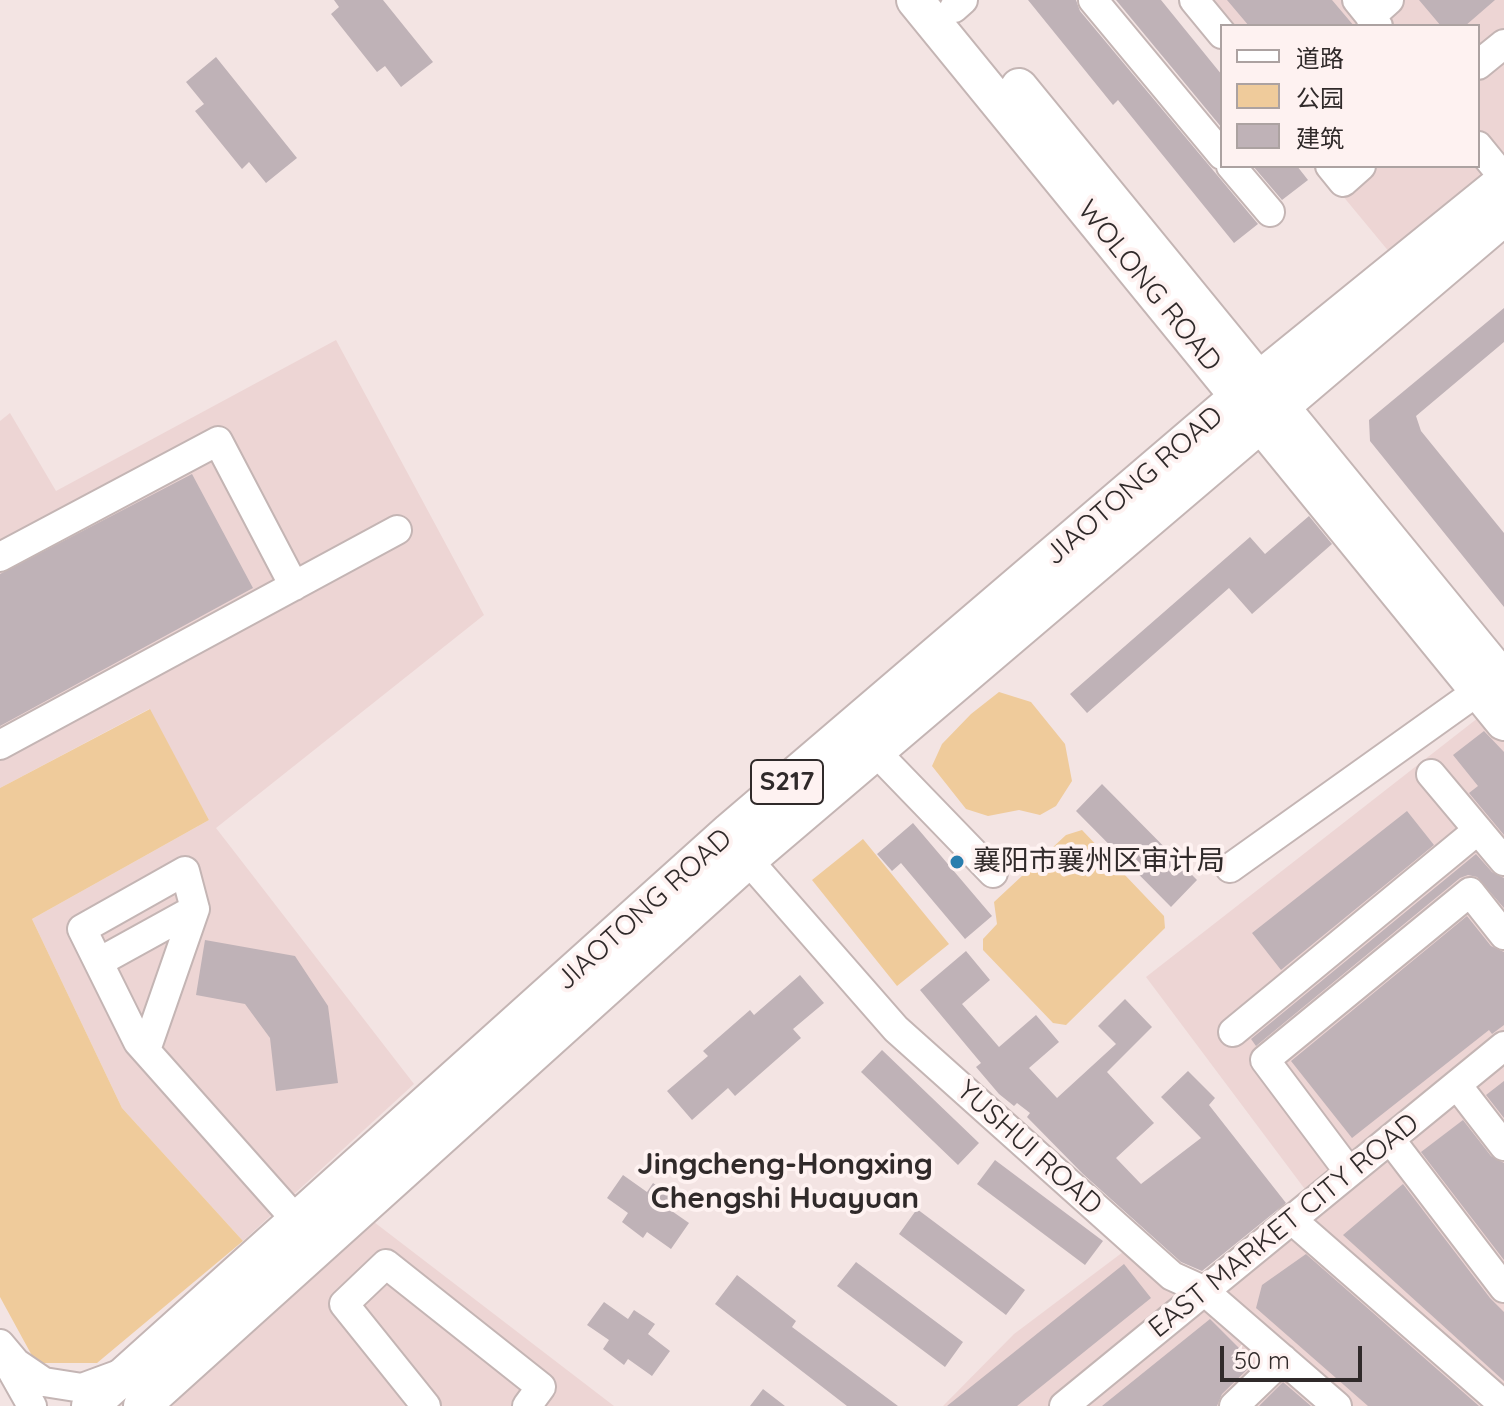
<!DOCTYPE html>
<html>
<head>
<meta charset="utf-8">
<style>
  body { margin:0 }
  #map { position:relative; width:1504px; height:1406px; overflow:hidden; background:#f3e4e3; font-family:Quicksand,"Noto Sans SC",sans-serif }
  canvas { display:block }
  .legend { position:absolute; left:1220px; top:24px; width:260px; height:144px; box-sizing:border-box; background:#fef2f1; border:2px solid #aca2a1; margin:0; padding:10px 14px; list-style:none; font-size:24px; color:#302a2a }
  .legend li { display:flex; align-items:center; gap:16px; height:40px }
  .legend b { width:40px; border:2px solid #aca2a1 }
  .scale { position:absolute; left:1220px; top:1346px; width:142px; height:36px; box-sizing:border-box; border:4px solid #302a2a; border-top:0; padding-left:10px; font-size:24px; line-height:28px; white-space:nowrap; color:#302a2a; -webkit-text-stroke:6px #fef2f1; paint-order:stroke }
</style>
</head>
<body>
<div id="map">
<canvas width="1504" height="1406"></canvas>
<ul class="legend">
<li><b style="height:10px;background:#fff"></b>道路</li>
<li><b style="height:22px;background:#efcb9b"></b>公园</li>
<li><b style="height:22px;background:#bfb2b7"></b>建筑</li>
</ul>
<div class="scale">50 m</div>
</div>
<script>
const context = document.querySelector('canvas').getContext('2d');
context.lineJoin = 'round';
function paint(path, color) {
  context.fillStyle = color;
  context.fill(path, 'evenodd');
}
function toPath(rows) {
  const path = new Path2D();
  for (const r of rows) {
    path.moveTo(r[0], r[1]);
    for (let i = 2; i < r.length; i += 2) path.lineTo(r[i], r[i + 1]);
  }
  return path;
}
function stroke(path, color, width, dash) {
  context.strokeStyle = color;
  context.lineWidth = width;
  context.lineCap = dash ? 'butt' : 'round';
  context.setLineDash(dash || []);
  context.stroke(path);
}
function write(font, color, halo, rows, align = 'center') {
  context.font = font + ' Quicksand,"Noto Sans SC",sans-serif';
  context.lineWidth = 8;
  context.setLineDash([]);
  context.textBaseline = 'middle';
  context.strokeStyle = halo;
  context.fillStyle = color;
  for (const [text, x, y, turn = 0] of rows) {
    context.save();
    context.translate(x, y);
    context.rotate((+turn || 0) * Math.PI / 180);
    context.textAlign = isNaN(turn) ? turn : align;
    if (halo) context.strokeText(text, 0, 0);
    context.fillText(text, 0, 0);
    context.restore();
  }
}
paint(toPath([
  [1180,0,1504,0,1504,181,1400,265,1318,166,1478,166,1478,26,1222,26,1222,51],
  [336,340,484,615,216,828,414,1084,243,1241,122,1108,32,919,209,820,149,709,0,788,0,421,10,413,56,491],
  [1492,707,1504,722,1504,1406,943,1406,1014,1334,1135,1243,1203,1290,1313,1200,1146,977],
  [374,1222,614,1406,172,1406,184,1392]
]), '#edd5d4');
paint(toPath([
  [999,692,1031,702,1065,744,1072,781,1056,806,1040,815,1019,810,988,816,966,809,932,766,942,744,971,714],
  [150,709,209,820,32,919,122,1108,243,1241,97,1363,36,1363,0,1297,0,788],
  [1082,830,1164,916,1165,928,1066,1025,1053,1023,983,950,983,939,997,924,994,902,1066,835],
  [863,839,949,944,897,986,812,880]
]), '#efcb9b');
paint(toPath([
  [334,0,383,0,433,62,401,87,385,66,377,72,331,14,339,7],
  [1028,0,1076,0,1080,11,1258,224,1234,243,1118,100,1113,105],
  [1116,0,1161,0,1222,75,1222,128],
  [1227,0,1332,0,1354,26,1249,26],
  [1419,0,1495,0,1465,26,1441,26],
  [216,57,297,158,266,183,249,162,242,169,195,111,204,104,186,82],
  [1253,166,1297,166,1308,180,1282,200],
  [1504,308,1504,342,1416,416,1421,431,1504,533,1504,607,1370,441,1369,420],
  [192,474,253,588,0,726,0,574],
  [1309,516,1332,544,1252,614,1229,588,1087,713,1070,694,1250,537,1265,554],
  [1484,731,1504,752,1504,835,1469,793,1478,786,1453,755],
  [1102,784,1197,880,1171,907,1076,811],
  [1407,811,1434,845,1281,970,1252,933],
  [913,823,992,916,965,939,901,863,892,871,877,854],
  [1476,854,1492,872,1504,878,1504,908,1477,877,1468,875,1460,878,1256,1046,1251,1039],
  [1467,916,1491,946,1504,952,1504,1025,1492,1034,1489,1030,1352,1138,1291,1061],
  [205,940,295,956,328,1006,338,1083,276,1091,270,1038,245,1004,196,995],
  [966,951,990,980,962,1004,999,1047,1036,1015,1059,1042,1029,1068,1057,1098,1116,1044,1098,1026,1125,999,1152,1027,1107,1072,1154,1123,1116,1158,1141,1184,1201,1138,1161,1097,1188,1071,1215,1098,1209,1105,1286,1203,1202,1271,1181,1262,1083,1174,1027,1117,1030,1113,1017,1103,1014,1106,999,1094,976,1067,981,1063,920,990],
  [800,975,824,1003,793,1029,801,1038,735,1096,728,1088,692,1120,667,1091,708,1056,703,1051,750,1010,754,1015],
  [882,1050,979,1143,958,1165,861,1072],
  [1504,1081,1504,1118,1486,1095],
  [1463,1120,1491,1156,1504,1163,1504,1260,1421,1152],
  [995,1160,1103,1241,1085,1265,977,1184],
  [623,1175,647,1192,653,1183,673,1197,666,1207,689,1223,671,1249,647,1232,643,1238,622,1222,628,1213,607,1198],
  [1403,1184,1490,1298,1504,1312,1504,1381,1343,1235],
  [917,1209,1025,1290,1006,1315,899,1234],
  [1306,1254,1479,1406,1368,1406,1256,1308,1262,1285],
  [856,1262,963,1342,945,1367,837,1286],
  [1124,1264,1151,1298,1017,1406,947,1406],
  [737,1275,796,1321,792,1327,898,1406,847,1406,715,1304],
  [604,1302,628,1319,634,1310,655,1324,648,1334,670,1351,652,1376,628,1359,624,1365,603,1349,609,1340,587,1325],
  [1210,1319,1254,1363,1222,1394,1217,1406,1102,1406],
  [1283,1382,1311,1406,1259,1406],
  [763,1389,785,1406,750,1406]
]), '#bfb2b7');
const minor = toPath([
  [1093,0,1222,155],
  [1194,0,1222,34],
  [1357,0,1378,26],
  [954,8,963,0],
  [1370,17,1389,0],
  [1478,65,1504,44],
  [1478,146,1504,178],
  [1231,166,1270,212],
  [1330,166,1343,182,1361,166],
  [0,557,218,441,294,586],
  [0,745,397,530],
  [875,751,993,873],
  [1431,774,1504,861],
  [748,860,896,1029,1172,1276,1203,1290,1337,1406],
  [1230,868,1478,691],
  [99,962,195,909],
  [1233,1032,1478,830],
  [146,1050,195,909,185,871,82,929,138,1042,298,1222],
  [1457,1085,1504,1146],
  [1390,1139,1504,1288],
  [1349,1172,1265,1060,1470,892,1504,935],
  [1291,1219,1504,1405],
  [0,1344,16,1363,44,1382,82,1388,120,1374],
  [5,1358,32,1406],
  [426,1406,344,1304,386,1264,541,1387,527,1406],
  [1064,1406,1504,1046],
  [1234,1406,1283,1359]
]);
const major = toPath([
  [915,0,1504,722],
  [1019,87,1504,680],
  [90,1406,730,831,1239,396,1504,181],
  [142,1406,748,860,1504,217]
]);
stroke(minor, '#c4b5b4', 32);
stroke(major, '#c4b5b4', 40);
stroke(minor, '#fff', 28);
stroke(major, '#fff', 36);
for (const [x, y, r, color] of [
  [957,862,8,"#297eae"]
]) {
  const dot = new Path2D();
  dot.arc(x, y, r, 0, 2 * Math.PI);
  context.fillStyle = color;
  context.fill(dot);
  stroke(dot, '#fef2f1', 3);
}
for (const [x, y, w] of [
  [787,782,72]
]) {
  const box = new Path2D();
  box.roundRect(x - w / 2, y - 22, w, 44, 6);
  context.fillStyle = '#fef2f1';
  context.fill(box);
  stroke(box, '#302a2a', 2);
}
write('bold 26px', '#302a2a', null, [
  ["S217",787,782]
]);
write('28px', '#302a2a', '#fef2f1', [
  ["WOLONG ROAD",1149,286,51],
  ["JIAOTONG ROAD",1134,486,-41],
  ["JIAOTONG ROAD",644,910,-42],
  ["YUSHUI ROAD",1029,1148,42],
  ["EAST MARKET CITY ROAD",1284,1226,-39]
]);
write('28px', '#302a2a', '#fef2f1', [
  ["襄阳市襄州区审计局",973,862]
], 'left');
write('bold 30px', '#302a2a', '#fef2f1', [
  ["Jingcheng-Hongxing",785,1165],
  ["Chengshi Huayuan",785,1199]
]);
</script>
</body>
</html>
